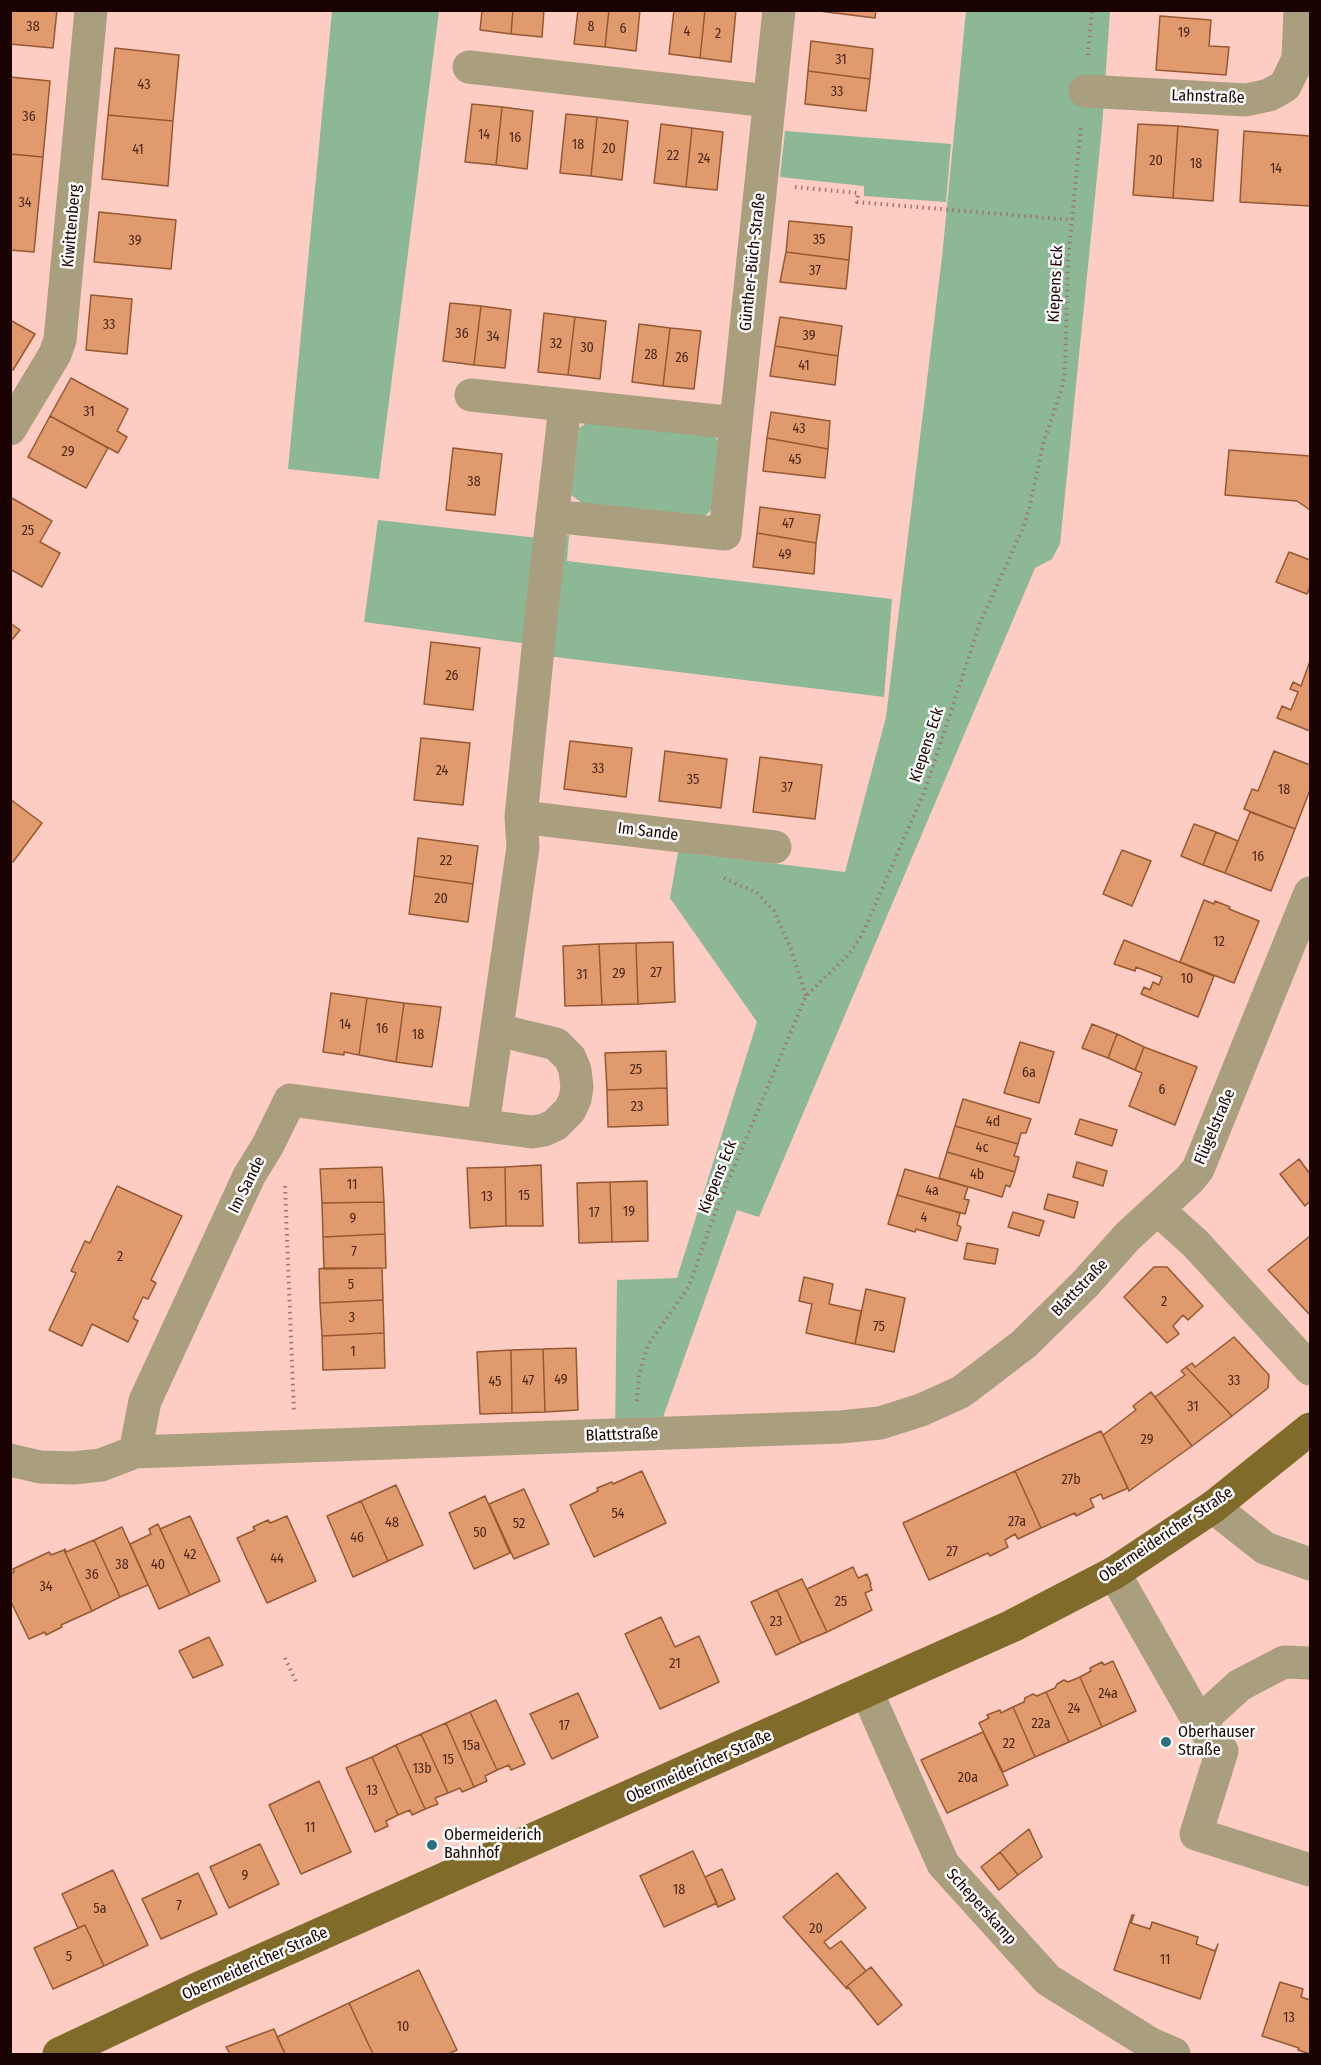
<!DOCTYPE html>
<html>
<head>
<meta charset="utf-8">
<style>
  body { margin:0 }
  #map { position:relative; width:1321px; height:2065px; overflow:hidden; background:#fdccc2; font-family:"Fira Sans Condensed",sans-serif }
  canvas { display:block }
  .frame { position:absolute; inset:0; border:12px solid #1b0301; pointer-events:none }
</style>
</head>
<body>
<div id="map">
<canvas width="1321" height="2065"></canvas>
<div class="frame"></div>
</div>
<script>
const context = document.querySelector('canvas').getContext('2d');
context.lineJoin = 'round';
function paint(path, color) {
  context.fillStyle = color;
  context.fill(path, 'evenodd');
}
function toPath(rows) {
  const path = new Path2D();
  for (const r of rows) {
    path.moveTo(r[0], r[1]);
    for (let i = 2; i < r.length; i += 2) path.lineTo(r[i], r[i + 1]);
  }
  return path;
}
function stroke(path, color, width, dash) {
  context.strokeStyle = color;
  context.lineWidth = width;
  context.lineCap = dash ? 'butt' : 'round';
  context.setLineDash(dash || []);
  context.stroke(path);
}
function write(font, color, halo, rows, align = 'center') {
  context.font = font + ' "Fira Sans Condensed",sans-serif';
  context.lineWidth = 5;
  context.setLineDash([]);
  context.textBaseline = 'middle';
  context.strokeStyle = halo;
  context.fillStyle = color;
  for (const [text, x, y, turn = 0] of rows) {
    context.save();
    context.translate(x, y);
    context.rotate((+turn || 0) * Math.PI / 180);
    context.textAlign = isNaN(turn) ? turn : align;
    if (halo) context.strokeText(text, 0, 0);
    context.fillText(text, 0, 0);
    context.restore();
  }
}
paint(toPath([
  [332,11,439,11,379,479,288,469],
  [966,11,1110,11,1102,127,1060,544,1052,559,1035,568,759,1217,737,1210,657,1434,615,1436,617,1280,677,1278,757,1022,670,898,678,852,845,872,886,717,942,257],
  [785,131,951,144,946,202,864,196,864,186,780,177],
  [588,422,715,436,722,448,715,506,705,516,582,503,571,495,579,428],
  [378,520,538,538,528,644,364,622],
  [569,535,567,561,892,599,884,697,547,656,559,536]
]), '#8cb896');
const building = toPath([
  [10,10,57,10,53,48,10,44,10,10],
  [482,10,513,10,511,34,480,30,482,10],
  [513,10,544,10,542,37,511,34,513,10],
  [578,10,609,10,605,47,574,44,578,10],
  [609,10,640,10,636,51,605,47,609,10],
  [674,10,705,10,700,58,669,54,674,10],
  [705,10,736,10,731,62,700,58,705,10],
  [811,10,876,10,875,18,811,10],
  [1160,16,1211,20,1209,46,1229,47,1226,75,1156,70,1160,16],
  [811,41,873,49,870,79,808,71,811,41],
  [115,48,179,55,173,121,108,115,115,48],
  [808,71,870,79,866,111,805,104,808,71],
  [10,77,50,81,43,157,10,154,10,77],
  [472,104,502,107,496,165,465,162,472,104],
  [502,107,533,111,527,169,496,165,502,107],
  [566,114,597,117,591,176,560,173,566,114],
  [108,115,173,121,168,186,102,179,108,115],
  [597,117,628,121,622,180,591,176,597,117],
  [661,124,692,128,686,187,654,183,661,124],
  [1138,124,1178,126,1173,198,1133,195,1138,124],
  [1178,126,1218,130,1213,201,1173,198,1178,126],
  [692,128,723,132,717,190,686,187,692,128],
  [1244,131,1310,136,1310,206,1240,202,1244,131],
  [10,154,43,157,34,252,10,250,10,154],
  [99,212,176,220,171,269,94,262,99,212],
  [789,221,852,227,849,260,786,252,789,221],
  [786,252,849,260,846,289,780,282,786,252],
  [91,295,132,299,127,354,86,350,91,295],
  [450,303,481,306,474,365,443,361,450,303],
  [481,306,511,310,505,368,474,365,481,306],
  [544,313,575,317,568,375,538,372,544,313],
  [575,317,606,321,600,379,568,375,575,317],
  [780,317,842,326,838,356,775,346,780,317],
  [10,320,35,334,13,370,10,369,10,320],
  [639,324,670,328,663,386,632,382,639,324],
  [670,328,701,331,694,389,663,386,670,328],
  [775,346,838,356,835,385,770,376,775,346],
  [71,378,128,409,117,431,127,437,118,453,50,416,71,378],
  [771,412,830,421,828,449,767,438,771,412],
  [50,416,108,448,86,488,28,457,50,416],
  [767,438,828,449,825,478,763,471,767,438],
  [453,448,502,454,495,515,446,510,453,448],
  [1229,450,1310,456,1310,510,1297,501,1225,495,1229,450],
  [10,497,52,521,40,542,60,553,42,587,10,569,10,497],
  [760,507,820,515,816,543,757,533,760,507],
  [757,533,816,543,814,574,753,567,757,533],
  [1289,552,1310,560,1310,587,1307,594,1276,582,1289,552],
  [10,623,20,630,10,642,10,623],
  [431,642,480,648,473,710,424,704,431,642],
  [1310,661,1310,731,1277,718,1282,706,1291,710,1298,692,1290,689,1293,682,1301,686,1310,661],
  [421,738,470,743,463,805,414,800,421,738],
  [570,741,632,748,626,797,564,789,570,741],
  [665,751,727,759,721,808,659,801,665,751],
  [1274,751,1310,765,1310,790,1295,829,1244,809,1252,789,1258,791,1274,751],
  [760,757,822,765,815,819,753,812,760,757],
  [10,799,42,823,13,862,10,860,10,799],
  [1250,812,1295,829,1271,891,1225,873,1250,812],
  [1194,824,1216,832,1203,865,1181,856,1194,824],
  [1216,832,1238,841,1225,873,1203,865,1216,832],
  [418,838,478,846,473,884,414,876,418,838],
  [1122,850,1151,861,1132,906,1103,894,1122,850],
  [414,876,473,884,468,922,409,914,414,876],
  [1204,900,1214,904,1215,901,1230,907,1229,909,1259,921,1234,983,1180,962,1204,900],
  [1124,940,1214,976,1198,1017,1141,994,1144,987,1150,990,1153,982,1159,985,1162,977,1136,967,1135,971,1114,964,1124,940],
  [673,942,675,1002,638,1004,636,943,673,942],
  [636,943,638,1004,602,1005,599,944,636,943],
  [599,944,602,1005,565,1006,563,946,599,944],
  [331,993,367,998,359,1055,344,1052,344,1055,323,1052,331,993],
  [367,998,404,1003,396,1062,359,1055,367,998],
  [404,1003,441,1007,432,1067,396,1062,404,1003],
  [1092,1024,1117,1034,1108,1058,1082,1048,1092,1024],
  [1117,1034,1144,1047,1135,1070,1108,1058,1117,1034],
  [1020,1042,1054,1052,1039,1103,1004,1093,1020,1042],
  [1144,1047,1197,1067,1175,1125,1129,1106,1142,1073,1135,1070,1144,1047],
  [666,1051,667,1088,607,1090,605,1053,666,1051],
  [667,1088,668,1125,608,1127,607,1090,667,1088],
  [963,1099,1031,1119,1026,1133,1021,1133,1018,1144,955,1126,963,1099],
  [1080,1119,1117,1130,1112,1146,1075,1134,1080,1119],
  [955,1126,1018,1144,1014,1156,1019,1157,1015,1172,947,1152,955,1126],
  [947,1152,1015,1172,1010,1187,1006,1185,1002,1197,939,1178,947,1152],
  [1299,1159,1310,1174,1310,1201,1305,1206,1280,1174,1299,1159],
  [1077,1162,1107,1171,1103,1186,1073,1177,1077,1162],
  [541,1165,543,1226,506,1226,505,1167,541,1165],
  [382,1167,384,1202,322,1203,320,1169,382,1167],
  [505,1167,506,1226,470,1228,467,1168,505,1167],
  [905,1169,968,1187,964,1199,969,1200,965,1214,897,1195,905,1169],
  [647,1181,648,1241,612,1242,610,1182,647,1181],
  [610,1182,612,1242,579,1243,577,1183,610,1182],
  [117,1186,182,1216,151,1280,156,1283,148,1299,143,1297,133,1318,138,1321,128,1342,92,1324,82,1346,49,1330,76,1273,71,1271,85,1241,90,1243,117,1186],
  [1048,1194,1078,1202,1074,1218,1044,1209,1048,1194],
  [897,1195,960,1213,957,1225,961,1227,957,1241,916,1229,915,1232,888,1224,897,1195],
  [384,1202,385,1234,323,1237,322,1203,384,1202],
  [1013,1212,1044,1221,1039,1236,1008,1227,1013,1212],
  [385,1234,386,1268,324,1269,323,1237,385,1234],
  [1310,1236,1310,1315,1268,1270,1310,1236],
  [967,1243,998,1249,995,1264,964,1259,967,1243],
  [1154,1267,1167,1267,1203,1306,1188,1320,1183,1315,1173,1326,1179,1334,1167,1343,1124,1297,1154,1267],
  [324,1268,382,1268,383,1300,320,1303,319,1269,324,1268],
  [804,1277,833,1284,829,1304,861,1311,855,1344,806,1333,812,1304,799,1301,804,1277],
  [866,1289,905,1298,894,1352,855,1344,866,1289],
  [383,1300,384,1333,322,1336,320,1303,383,1300],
  [384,1333,385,1368,323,1370,322,1336,384,1333],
  [1234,1337,1269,1375,1268,1388,1232,1416,1186,1367,1192,1363,1195,1367,1234,1337],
  [576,1348,578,1410,545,1412,543,1349,576,1348],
  [543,1349,545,1412,512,1413,511,1350,543,1349],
  [511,1350,512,1413,480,1414,477,1352,511,1350],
  [1186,1367,1232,1416,1192,1446,1155,1397,1185,1375,1181,1371,1186,1367],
  [1151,1392,1192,1446,1129,1491,1103,1435,1136,1410,1133,1406,1151,1392],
  [1101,1431,1128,1488,1103,1499,1101,1494,1090,1499,1094,1507,1076,1516,1075,1513,1041,1528,1015,1471,1101,1431],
  [642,1471,666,1523,594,1557,570,1505,598,1491,597,1488,612,1482,613,1484,642,1471],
  [1015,1471,1041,1528,1018,1539,1015,1534,1005,1540,1008,1547,990,1556,988,1553,929,1580,903,1523,1015,1471],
  [396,1485,423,1545,388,1561,361,1501,396,1485],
  [524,1489,549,1544,514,1559,489,1504,524,1489],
  [485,1496,510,1553,474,1569,449,1513,485,1496],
  [361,1501,388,1561,353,1577,327,1516,361,1501],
  [190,1516,220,1581,190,1595,160,1529,190,1516],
  [287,1516,316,1581,267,1603,237,1538,255,1530,253,1527,268,1520,270,1523,287,1516],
  [158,1524,190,1595,159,1609,130,1544,151,1534,149,1529,158,1524],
  [122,1527,148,1585,120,1597,94,1540,122,1527],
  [94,1540,120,1597,92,1611,64,1550,65,1549,66,1552,94,1540],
  [64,1550,92,1611,61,1625,62,1627,46,1635,45,1632,29,1639,10,1600,10,1574,14,1572,13,1569,49,1552,51,1555,64,1550],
  [853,1567,858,1578,867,1574,871,1584,870,1585,872,1590,865,1593,872,1610,827,1632,807,1589,853,1567],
  [802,1579,827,1632,801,1643,777,1590,802,1579],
  [777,1590,801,1643,776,1655,751,1602,777,1590],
  [661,1617,675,1647,699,1636,719,1682,660,1709,625,1634,661,1617],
  [209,1637,223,1665,193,1678,179,1651,209,1637],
  [1113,1661,1136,1711,1102,1727,1080,1677,1091,1671,1090,1668,1102,1662,1104,1665,1113,1661],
  [1080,1677,1102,1727,1069,1742,1046,1692,1055,1688,1057,1684,1064,1680,1068,1682,1080,1677],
  [1046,1692,1069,1742,1035,1757,1013,1707,1024,1702,1025,1698,1033,1694,1037,1696,1046,1692],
  [578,1693,598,1737,552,1759,530,1714,578,1693],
  [496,1700,525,1764,511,1770,509,1765,497,1770,470,1712,496,1700],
  [1013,1707,1035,1757,1003,1772,979,1723,989,1718,987,1715,1000,1710,1001,1713,1013,1707],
  [470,1712,497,1770,485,1776,487,1781,474,1787,446,1723,470,1712],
  [446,1723,474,1787,462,1792,460,1788,448,1793,421,1734,446,1723],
  [983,1732,1008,1785,947,1813,921,1760,983,1732],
  [421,1734,448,1793,435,1798,438,1804,425,1809,396,1745,421,1734],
  [396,1745,425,1809,412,1815,410,1810,398,1815,372,1757,396,1745],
  [372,1757,398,1815,386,1821,388,1826,375,1832,346,1768,372,1757],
  [319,1781,351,1852,301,1874,269,1805,319,1781],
  [1029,1829,1042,1857,1018,1875,1000,1852,1029,1829],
  [260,1844,279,1884,229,1908,210,1867,260,1844],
  [693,1851,717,1903,664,1927,640,1876,693,1851],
  [1000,1852,1018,1875,999,1890,981,1867,1000,1852],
  [722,1869,735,1899,718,1907,705,1877,722,1869],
  [113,1870,148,1945,104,1966,85,1925,78,1928,62,1894,113,1870],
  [198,1873,217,1914,161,1939,142,1899,198,1873],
  [837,1873,866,1908,824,1942,830,1949,841,1941,866,1971,847,1986,847,1989,783,1917,837,1873],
  [1132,1915,1134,1915,1131,1923,1150,1929,1152,1922,1198,1937,1196,1944,1215,1951,1218,1944,1200,1999,1114,1970,1132,1915],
  [85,1925,104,1966,53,1989,34,1948,85,1925],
  [871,1967,902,2005,878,2025,847,1986,871,1967],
  [419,1970,457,2050,448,2054,373,2054,349,2003,419,1970],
  [1280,1982,1303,1989,1301,1997,1310,2000,1310,2054,1298,2050,1299,2048,1262,2036,1280,1982],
  [349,2003,373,2054,285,2054,277,2037,349,2003],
  [274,2029,285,2054,230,2054,226,2047,274,2029]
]);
paint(building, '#e1996e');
stroke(building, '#955832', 1.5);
stroke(toPath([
  [1088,55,1092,10],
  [795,187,858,193,857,202,1072,220],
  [724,878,757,893,774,911,791,949,806,996],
  [285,1186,294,1413],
  [637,1401,639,1374,648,1345,689,1286,716,1210,806,996,850,953,863,933,925,790,980,623,1022,530,1029,510,1043,444,1062,388,1065,370,1068,260,1081,126],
  [285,1658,297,1684]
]), '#9c766f', 4, [1.5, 4.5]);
stroke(toPath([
  [469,67,769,101],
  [1085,91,1246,100,1269,95,1285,86,1298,59,1300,10],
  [471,395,736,423,779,10],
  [10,429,55,354,60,340,91,10],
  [552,516,725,534,736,423],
  [521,817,775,847],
  [483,1125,523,847,521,817,543,599,565,406],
  [1157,1209,1195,1243,1310,1369],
  [135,1452,145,1401,249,1176,268,1145,290,1100,532,1132,544,1130,555,1125,570,1110,575,1099,577,1087,575,1070,570,1058,556,1044,498,1030],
  [10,1460,40,1467,73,1468,101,1465,135,1452,840,1427,880,1423,921,1410,961,1392,1024,1344,1085,1284,1128,1236,1189,1180,1198,1169,1310,893],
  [1213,1507,1265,1548,1310,1564],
  [1114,1573,1199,1722,1222,1751,1196,1834,1310,1870],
  [867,1692,943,1864,1048,1980,1151,2044,1174,2054],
  [1199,1722,1240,1685,1284,1662,1310,1663]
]), '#a99e7e', 33);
stroke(toPath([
  [59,2054,197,1989,1012,1626,1114,1573,1213,1507,1310,1429]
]), '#806b2a', 33);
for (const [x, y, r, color] of [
  [1166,1742,6,"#2a717e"],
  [432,1845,6,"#2a717e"]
]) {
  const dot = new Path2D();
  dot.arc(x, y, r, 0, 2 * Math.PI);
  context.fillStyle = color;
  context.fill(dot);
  stroke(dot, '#fafafa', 2);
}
write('14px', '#4c281c', null, [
  ["38",33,27],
  ["8",591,27],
  ["6",623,29],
  ["4",687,32],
  ["19",1184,33],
  ["2",718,34],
  ["31",841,60],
  ["43",144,85],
  ["33",837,92],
  ["36",29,117],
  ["14",484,135],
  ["16",515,138],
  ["18",578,145],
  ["20",609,149],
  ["41",138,150],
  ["22",673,156],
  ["24",704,159],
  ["20",1156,161],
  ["18",1196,164],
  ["14",1276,169],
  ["34",25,203],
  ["35",819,240],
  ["39",135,241],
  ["37",815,271],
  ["33",109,325],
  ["36",462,334],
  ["39",809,336],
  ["34",493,337],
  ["32",556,344],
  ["30",587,348],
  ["28",651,355],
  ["26",682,358],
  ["41",804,366],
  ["31",89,412],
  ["43",799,429],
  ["29",68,452],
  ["45",795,460],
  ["38",474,482],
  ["47",788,524],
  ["25",28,531],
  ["49",785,555],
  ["26",452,676],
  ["33",598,769],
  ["24",442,771],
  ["35",693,780],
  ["37",787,788],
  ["18",1284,790],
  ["16",1258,857],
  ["22",446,861],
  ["20",441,899],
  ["12",1219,942],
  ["27",656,973],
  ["29",619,974],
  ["31",582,975],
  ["10",1187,979],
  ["14",345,1025],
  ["16",382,1029],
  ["18",418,1035],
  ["25",636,1070],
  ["6a",1029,1073],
  ["6",1162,1090],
  ["23",637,1107],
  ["4d",993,1122],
  ["4c",982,1148],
  ["4b",977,1175],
  ["11",352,1185],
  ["4a",932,1191],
  ["15",524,1196],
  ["13",487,1197],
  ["19",629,1212],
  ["17",594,1213],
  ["4",924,1218],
  ["9",353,1219],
  ["7",354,1252],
  ["2",120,1257],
  ["5",351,1285],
  ["2",1164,1302],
  ["3",352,1318],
  ["75",879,1327],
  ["1",353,1352],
  ["49",561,1380],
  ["47",528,1381],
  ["33",1234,1381],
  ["45",495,1382],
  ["31",1193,1407],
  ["29",1147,1440],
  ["27b",1071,1480],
  ["54",618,1514],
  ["27a",1017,1522],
  ["48",392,1523],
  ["52",519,1524],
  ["50",480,1533],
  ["46",357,1538],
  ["27",952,1552],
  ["42",190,1555],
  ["44",277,1559],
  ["38",122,1565],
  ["40",158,1565],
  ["36",92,1575],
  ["34",46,1587],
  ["25",841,1602],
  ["23",776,1622],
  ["21",675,1664],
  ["24a",1108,1694],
  ["24",1074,1709],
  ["22a",1041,1724],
  ["17",564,1726],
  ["22",1009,1744],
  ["15a",471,1746],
  ["15",448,1760],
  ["13b",422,1769],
  ["20a",968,1778],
  ["13",372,1791],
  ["11",310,1828],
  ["9",245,1876],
  ["18",679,1890],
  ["7",179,1906],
  ["5a",100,1909],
  ["20",816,1929],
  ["5",69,1957],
  ["11",1165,1960],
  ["13",1289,2018],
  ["10",403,2027]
]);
write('16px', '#1b0301', '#fafafa', [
  ["Lahnstraße",1208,97,2],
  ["Kiwittenberg",72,226,-85],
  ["Günther-Büch-Straße",753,262,-84],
  ["Kiepens Eck",1056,284,-87],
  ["Kiepens Eck",927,745,-72],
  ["Im Sande",648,832,7],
  ["Flügelstraße",1215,1127,-67],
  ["Kiepens Eck",718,1177,-68],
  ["Im Sande",247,1185,-63],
  ["Blattstraße",1080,1288,-46],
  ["Blattstraße",622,1435,-2],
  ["Obermeidericher Straße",1166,1535,-34],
  ["Obermeidericher Straße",699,1767,-24],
  ["Scheperskamp",981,1907,48],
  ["Obermeidericher Straße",255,1964,-24]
]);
write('16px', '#1b0301', '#fafafa', [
  ["Oberhauser",1178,1733],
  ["Straße",1178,1751],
  ["Obermeiderich",444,1836],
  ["Bahnhof",444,1854]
], 'left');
</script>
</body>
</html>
